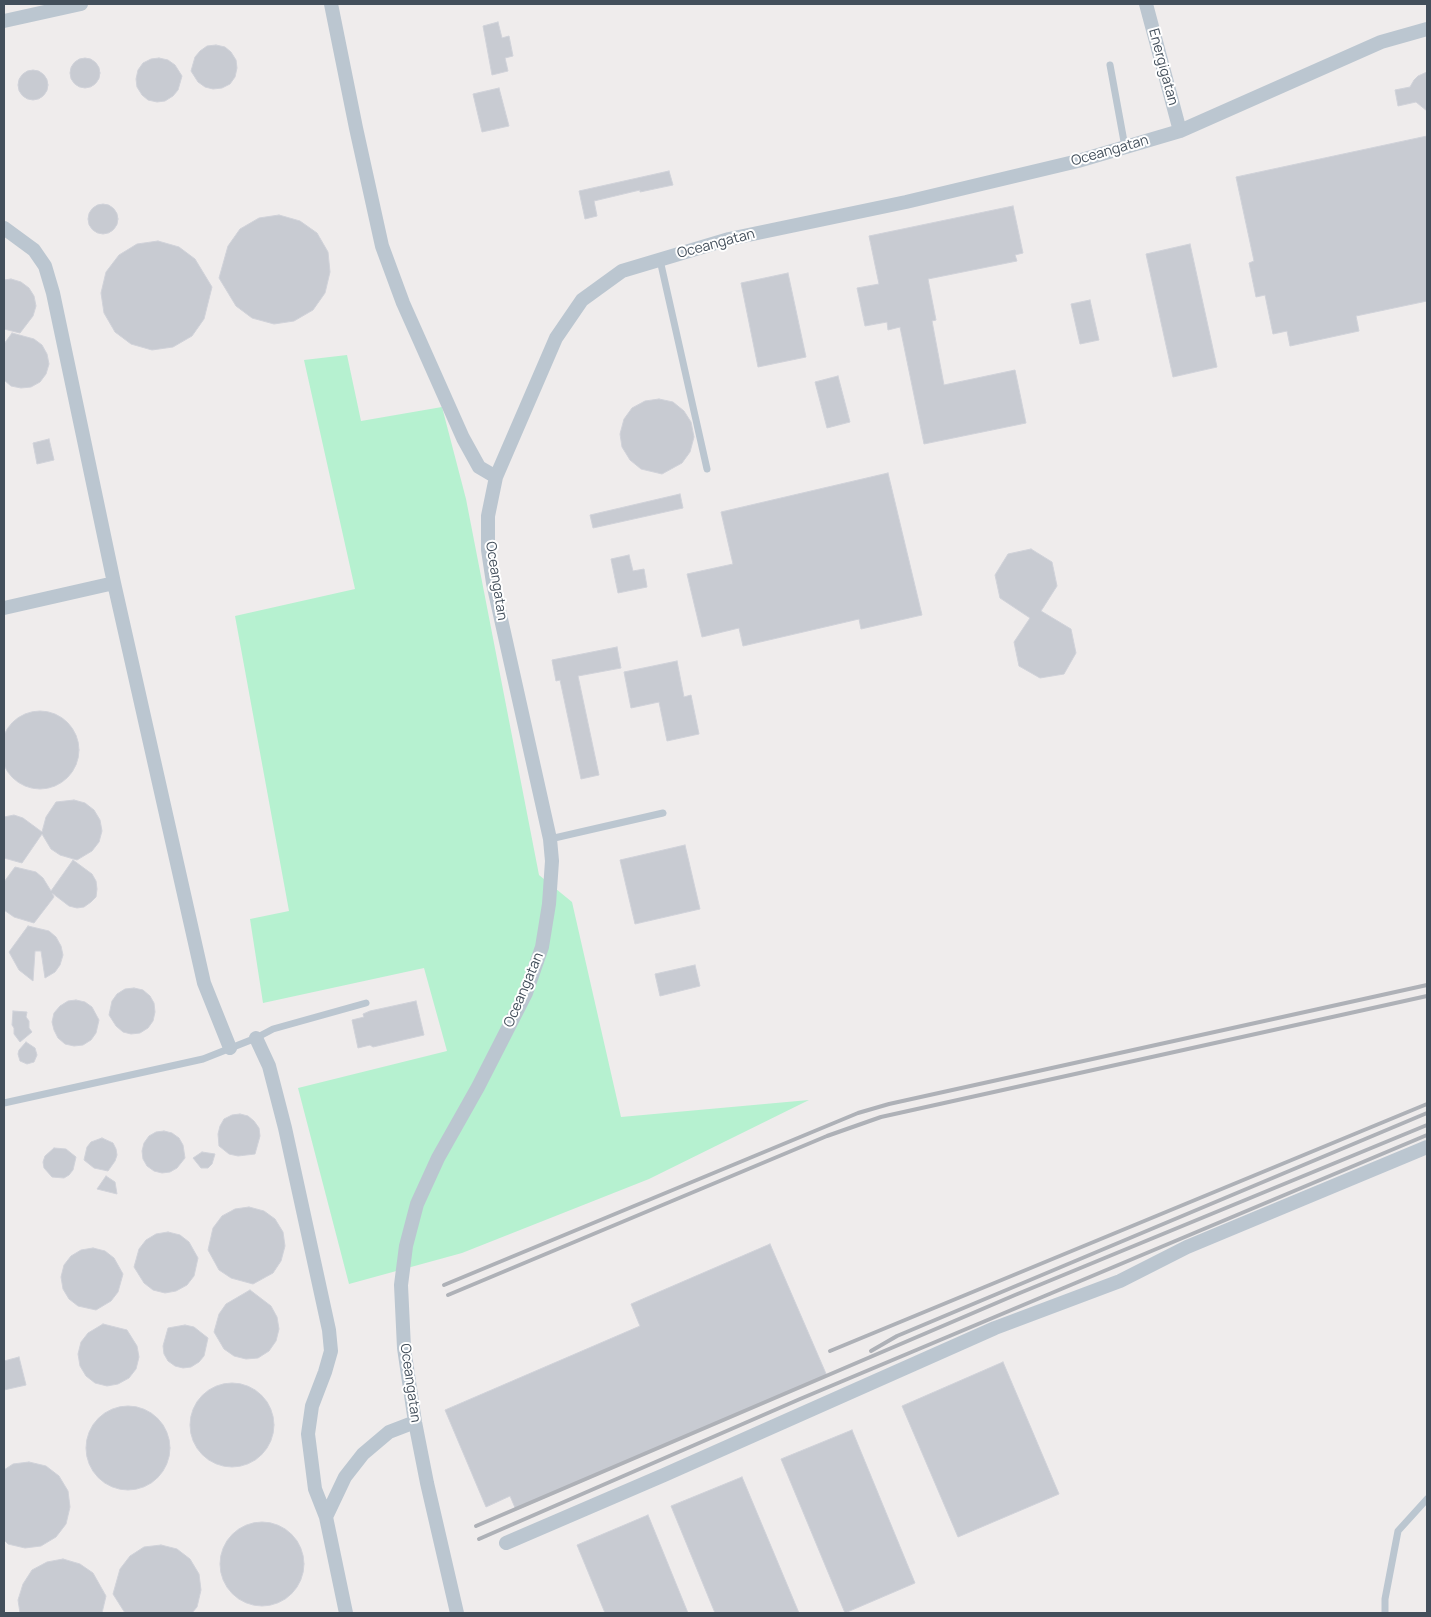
<!DOCTYPE html>
<html>
<head>
<meta charset="utf-8">
<style>
  body { margin:0 }
  #map { position:relative; width:1431px; height:1617px; overflow:hidden; background:#efecec; font-family:Manrope,sans-serif }
  canvas { display:block }
  .frame { position:absolute; inset:0; border:5px solid #434f5b; pointer-events:none }
</style>
</head>
<body>
<div id="map">
<canvas width="1431" height="1617"></canvas>
<div class="frame"></div>
</div>
<script>
const context = document.querySelector('canvas').getContext('2d');
context.lineJoin = 'round';
function paint(path, color) {
  context.fillStyle = color;
  context.fill(path, 'evenodd');
}
function toPath(rows) {
  const path = new Path2D();
  for (const r of rows) {
    if (r.length === 3) {
      path.moveTo(r[0] + r[2], r[1]);
      path.arc(r[0], r[1], r[2], 0, 2 * Math.PI);
      continue;
    }
    path.moveTo(r[0], r[1]);
    for (let i = 2; i < r.length; i += 2) path.lineTo(r[i], r[i + 1]);
  }
  return path;
}
function stroke(path, color, width, dash) {
  context.strokeStyle = color;
  context.lineWidth = width;
  context.lineCap = dash ? 'butt' : 'round';
  context.setLineDash(dash || []);
  context.stroke(path);
}
function write(font, color, halo, rows, align = 'center') {
  context.font = font + ' Manrope,sans-serif';
  context.lineWidth = 4;
  context.setLineDash([]);
  context.textBaseline = 'middle';
  context.strokeStyle = halo;
  context.fillStyle = color;
  for (const [text, x, y, turn = 0] of rows) {
    context.save();
    context.translate(x, y);
    context.rotate((+turn || 0) * Math.PI / 180);
    context.textAlign = isNaN(turn) ? turn : align;
    if (halo) context.strokeText(text, 0, 0);
    context.fillText(text, 0, 0);
    context.restore();
  }
}
paint(toPath([
  [347,355,361,421,442,407,466,499,539,875,572,902,621,1117,809,1100,649,1179,462,1253,349,1284,298,1088,447,1051,424,968,263,1003,250,919,289,911,235,616,355,589,304,360]
]), '#b6f1d0');
const building = toPath([
  [498,22,502,38,509,36,513,56,505,58,508,71,492,75,483,26,498,22],
  [216,45,225,47,231,52,236,60,237,68,235,77,230,84,222,88,213,89,205,87,198,82,191,71,195,57,200,51,207,46,216,45],
  [85,73,15],
  [159,58,168,60,175,65,182,76,178,90,173,96,165,101,157,102,148,100,142,95,137,87,136,79,138,70,143,63,151,59,159,58],
  [33,85,15],
  [1427,72,1427,111,1416,102,1398,106,1395,90,1410,87,1414,80,1418,76,1427,72],
  [499,88,509,126,482,132,473,94,499,88],
  [1427,136,1427,301,1356,316,1359,331,1290,346,1287,331,1273,334,1265,295,1256,297,1249,263,1254,261,1236,177,1427,136],
  [669,171,673,185,640,192,640,190,594,201,597,216,585,219,579,191,669,171],
  [103,219,15],
  [1013,206,1023,253,1015,255,1017,261,928,279,936,320,932,321,944,385,1015,370,1026,423,924,444,900,327,888,330,887,322,865,326,857,288,879,284,869,236,1013,206],
  [279,215,300,221,317,233,328,252,330,272,325,293,313,310,294,321,274,324,252,318,236,306,219,278,228,246,240,229,259,218,279,215],
  [158,241,179,247,195,259,212,287,204,319,192,336,173,347,152,350,131,344,115,332,104,313,101,293,106,272,119,255,137,244,158,241],
  [1190,244,1217,367,1173,377,1146,254,1190,244],
  [788,273,806,357,758,367,741,283,788,273],
  [11,279,21,282,29,288,34,296,36,306,33,316,20,333,4,329,4,280,11,279],
  [1090,300,1099,340,1080,344,1071,304,1090,300],
  [12,333,34,339,42,345,47,354,49,364,46,374,40,382,31,387,21,388,11,386,4,380,4,344,12,333],
  [838,376,850,422,827,428,815,382,838,376],
  [659,399,673,402,684,411,691,422,694,437,690,452,682,463,662,474,641,469,630,460,622,447,620,434,624,419,632,408,645,401,659,399],
  [49,439,54,460,37,464,33,443,49,439],
  [888,473,922,615,861,629,859,619,743,646,739,628,702,637,687,574,733,564,721,512,888,473],
  [680,494,683,508,593,528,590,515,680,494],
  [1031,549,1052,562,1057,586,1041,611,1071,629,1076,653,1064,674,1040,678,1019,666,1014,642,1030,618,1000,598,995,575,1008,554,1031,549],
  [629,555,633,571,644,569,647,587,618,593,611,559,629,555],
  [617,647,621,668,578,676,599,775,581,779,560,680,556,681,552,660,617,647],
  [677,661,684,697,691,695,699,734,667,741,659,702,631,708,624,672,677,661],
  [40,750,39],
  [74,800,85,803,94,810,100,820,102,831,99,842,92,851,77,860,60,855,51,849,42,834,22,863,4,858,4,817,14,815,23,818,42,832,46,817,56,802,74,800],
  [685,845,700,909,635,924,620,860,685,845],
  [73,860,92,874,96,881,97,889,96,897,91,902,84,907,77,908,69,906,52,893,54,897,34,923,14,917,4,910,4,882,15,867,36,872,43,878,51,891,73,860],
  [28,926,49,931,56,937,61,946,63,955,60,965,55,972,45,978,41,951,35,951,33,981,19,970,9,952,28,926],
  [695,965,700,986,660,996,655,974,695,965],
  [134,988,143,990,150,996,154,1003,155,1012,153,1021,148,1028,140,1033,131,1034,123,1032,116,1026,109,1015,112,1001,117,994,125,989,134,988],
  [76,1000,85,1002,92,1007,99,1020,96,1033,91,1040,83,1045,74,1046,65,1044,58,1038,54,1030,52,1022,54,1013,60,1006,68,1001,76,1000],
  [416,1001,424,1035,373,1047,370,1045,358,1048,352,1020,364,1017,363,1014,370,1011,416,1001],
  [13,1011,27,1012,26,1017,29,1021,29,1028,32,1032,20,1042,14,1034,14,1028,12,1025,13,1011],
  [26,1042,35,1048,37,1055,34,1062,27,1064,20,1061,18,1054,19,1050,26,1042],
  [240,1114,248,1116,254,1121,259,1128,260,1136,255,1154,238,1156,229,1154,219,1146,218,1134,220,1126,224,1119,232,1115,240,1114],
  [164,1131,172,1133,179,1138,183,1145,185,1158,177,1168,170,1172,162,1173,154,1171,147,1166,143,1159,142,1151,144,1143,149,1136,156,1132,164,1131],
  [102,1138,113,1143,116,1149,117,1155,115,1161,108,1171,94,1168,84,1160,87,1147,91,1142,102,1138],
  [54,1148,66,1149,76,1157,73,1170,69,1175,64,1178,52,1177,44,1168,43,1162,45,1156,54,1148],
  [202,1152,215,1154,212,1164,208,1168,201,1168,193,1158,202,1152],
  [106,1176,115,1182,117,1194,97,1189,106,1176],
  [249,1207,264,1211,275,1219,283,1232,285,1246,281,1261,273,1273,253,1284,231,1278,219,1270,208,1250,213,1228,222,1216,235,1209,249,1207],
  [168,1232,180,1235,189,1242,198,1258,194,1276,187,1285,176,1291,165,1293,153,1290,144,1283,134,1267,139,1249,146,1240,156,1234,168,1232],
  [770,1244,827,1376,516,1510,510,1496,486,1507,445,1410,640,1326,631,1304,770,1244],
  [93,1248,105,1251,114,1258,123,1274,118,1292,111,1301,96,1310,78,1306,69,1299,63,1289,61,1277,64,1265,71,1256,81,1250,93,1248],
  [250,1290,271,1306,277,1317,279,1329,276,1341,269,1351,258,1358,246,1359,234,1356,224,1349,214,1332,219,1314,226,1304,250,1290],
  [103,1324,127,1330,137,1346,139,1357,136,1369,129,1378,118,1384,107,1386,95,1383,86,1376,80,1366,78,1354,81,1342,88,1333,103,1324],
  [185,1325,194,1327,208,1338,204,1356,199,1362,191,1367,183,1368,175,1366,168,1361,164,1354,163,1346,168,1328,185,1325],
  [19,1357,26,1385,4,1390,4,1361,19,1357],
  [1003,1362,1059,1494,958,1537,902,1406,1003,1362],
  [232,1425,42],
  [128,1448,42],
  [852,1430,915,1583,845,1613,781,1459,852,1430],
  [29,1462,46,1466,59,1476,68,1491,70,1507,66,1524,56,1537,41,1546,25,1548,8,1544,4,1540,4,1470,13,1464,29,1462],
  [742,1477,799,1613,715,1613,671,1506,742,1477],
  [648,1515,688,1613,605,1613,577,1545,648,1515],
  [262,1564,42],
  [161,1545,177,1549,190,1559,199,1574,201,1590,197,1607,192,1613,125,1613,113,1594,120,1569,130,1556,144,1547,161,1545],
  [63,1559,80,1564,93,1573,106,1596,102,1613,20,1613,18,1600,23,1584,32,1570,47,1562,63,1559]
]);
paint(building, '#c8cbd2');
stroke(building, '#d0d2d9', 1);
stroke(toPath([
  [1110,65,1125,147],
  [660,260,707,469],
  [550,839,663,813],
  [4,1103,203,1059,256,1038,273,1029,366,1003],
  [1385,1613,1385,1599,1398,1531,1427,1499]
]), '#bbc6d0', 7);
stroke(toPath([
  [331,4,356,128,382,246,403,303,463,438,479,467,496,477],
  [1146,4,1180,131],
  [4,21,81,4],
  [4,228,34,250,45,266,53,293,114,583,204,983,230,1048],
  [4,608,114,583],
  [256,1038,269,1066,285,1128,329,1330,331,1351,325,1372,312,1406,308,1434,315,1489,326,1517],
  [506,1543,664,1475,995,1328,1120,1281,1187,1247,1427,1147],
  [346,1613,326,1517,345,1477,363,1454,389,1432,415,1422],
  [457,1613,427,1483,415,1422,404,1348,401,1285,406,1246,417,1204,438,1158,478,1087,526,993,542,947,549,904,552,861,550,839,493,583,488,550,488,516,496,477,556,338,582,300,622,271,729,239,906,202,1078,161,1180,131,1381,42,1427,29]
]), '#bbc6d0', 14);
stroke(toPath([
  [444,1285,858,1113,889,1104,1427,985],
  [448,1295,827,1136,881,1117,1427,996],
  [830,1351,1427,1104],
  [871,1351,897,1336,1427,1113],
  [476,1526,1015,1295,1427,1125],
  [479,1539,800,1399,1427,1135]
]), '#aeb1b7', 4);
write('14px', '#434f5b', '#fff', [
  ["Energigatan",1163,67,75],
  ["Oceangatan",1110,151,-16],
  ["Oceangatan",716,244,-15],
  ["Oceangatan",496,581,81],
  ["Oceangatan",524,990,-67],
  ["Oceangatan",410,1383,82]
]);
</script>
</body>
</html>
